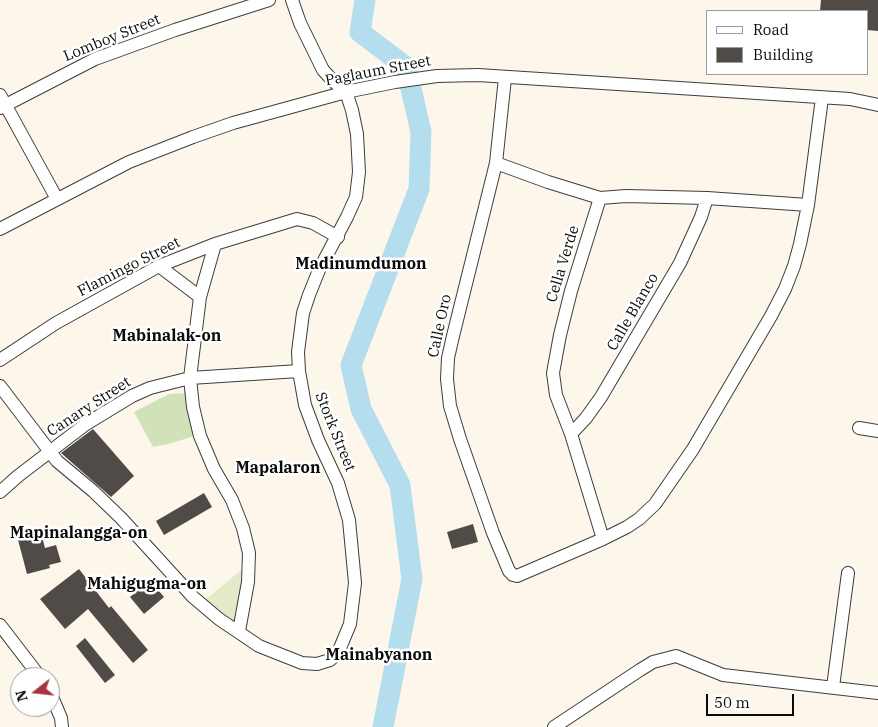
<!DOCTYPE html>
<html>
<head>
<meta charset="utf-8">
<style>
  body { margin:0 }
  #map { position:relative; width:878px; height:727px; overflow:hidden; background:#fcf7ea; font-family:"IBM Plex Serif",serif }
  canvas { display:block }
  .legend { position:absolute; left:706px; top:10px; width:162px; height:65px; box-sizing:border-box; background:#fff; border:1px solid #9d9d9d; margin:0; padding:6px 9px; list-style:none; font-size:15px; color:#0a0a0a }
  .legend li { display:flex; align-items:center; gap:10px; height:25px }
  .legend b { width:25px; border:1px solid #9d9d9d }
  .north { position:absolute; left:10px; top:667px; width:50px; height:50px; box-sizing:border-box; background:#fff; border:1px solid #9d9d9d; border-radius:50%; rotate:254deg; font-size:14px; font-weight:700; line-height:20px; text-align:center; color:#0a0a0a }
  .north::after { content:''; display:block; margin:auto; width:18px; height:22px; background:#a83443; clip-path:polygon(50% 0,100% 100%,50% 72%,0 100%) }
  .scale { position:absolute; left:706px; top:694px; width:88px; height:22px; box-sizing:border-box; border:2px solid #0a0a0a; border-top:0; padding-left:6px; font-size:15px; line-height:18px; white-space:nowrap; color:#0a0a0a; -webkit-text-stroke:4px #fff; paint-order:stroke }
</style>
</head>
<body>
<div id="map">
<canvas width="878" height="727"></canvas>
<ul class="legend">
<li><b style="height:6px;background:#fff"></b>Road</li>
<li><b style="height:14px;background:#514b48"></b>Building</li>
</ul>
<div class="north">N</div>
<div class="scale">50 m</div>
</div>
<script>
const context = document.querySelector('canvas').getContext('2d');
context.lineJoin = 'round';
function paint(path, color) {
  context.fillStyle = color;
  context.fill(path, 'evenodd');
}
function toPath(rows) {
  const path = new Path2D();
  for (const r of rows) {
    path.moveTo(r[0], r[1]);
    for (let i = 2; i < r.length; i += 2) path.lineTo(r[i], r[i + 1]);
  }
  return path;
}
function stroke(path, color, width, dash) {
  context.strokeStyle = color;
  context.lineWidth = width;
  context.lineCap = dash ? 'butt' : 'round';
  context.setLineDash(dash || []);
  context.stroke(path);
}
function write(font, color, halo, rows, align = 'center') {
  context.font = font + ' "IBM Plex Serif",serif';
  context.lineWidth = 5;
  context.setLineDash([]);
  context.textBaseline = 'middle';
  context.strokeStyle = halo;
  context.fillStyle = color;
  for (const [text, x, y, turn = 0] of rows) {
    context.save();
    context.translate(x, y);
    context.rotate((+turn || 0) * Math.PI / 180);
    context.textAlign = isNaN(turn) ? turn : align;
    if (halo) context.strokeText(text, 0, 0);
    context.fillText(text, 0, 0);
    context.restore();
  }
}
paint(toPath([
  [186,393,194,436,172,443,153,447,134,412,169,394]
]), '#d1e2b8');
paint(toPath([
  [251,562,239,631,205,600]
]), '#e2eac9');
stroke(toPath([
  [365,0,360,32,406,67,421,132,419,189,351,365,361,409,400,485,412,579,383,727]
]), '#b4ddee', 21);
paint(toPath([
  [821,0,878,0,878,31,867,30,867,11,820,11],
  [93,429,134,476,111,497,61,453],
  [204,493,212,507,164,535,156,521],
  [473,524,478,542,452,549,447,532],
  [40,529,45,548,56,545,61,562,49,565,50,568,27,574,17,536],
  [79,569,109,608,111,606,148,650,133,663,88,609,65,629,40,599],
  [150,580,164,597,144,614,130,597],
  [85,638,115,675,105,683,76,646]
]), '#514b48');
const minor = toPath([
  [505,78,496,163,453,336,448,358,447,379,450,406,460,439,493,533,509,571,513,575,517,576,603,539,627,527,639,519,655,504,693,449,771,316,785,289,794,266,800,244,808,205,822,98],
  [0,95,57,199],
  [0,108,95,59,175,30,269,0],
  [496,163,548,182,600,198],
  [0,229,129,162,193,137,233,123,346,92,395,82,437,76,478,75,850,99,878,105],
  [215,244,200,297,190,378,193,407,200,436,214,469,232,500,243,528,249,553,248,582,239,631],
  [159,266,200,297],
  [0,360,56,323,159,266,215,244,297,219,313,223,338,237],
  [0,386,57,461,93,491,121,518,193,597,219,619,259,646,302,663,317,664,330,660,338,653,350,624,355,583,349,520,338,483,318,440,305,405,299,371,298,352,303,313,309,295,319,270,347,217,356,197,359,172,357,134,352,110,346,92,334,82,323,70,300,23,292,0],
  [859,428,878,431],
  [571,434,586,418,601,397,680,263,701,217,707,198],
  [0,492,18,476,86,424,132,396,150,388,190,378,299,371],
  [603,539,571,434,556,395,553,373,560,335,571,291,600,198,626,196,707,198,808,205],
  [0,625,40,677],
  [833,687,848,573],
  [50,692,61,718,62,727],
  [554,727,640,670,653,662,676,656,723,675,878,693]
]);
stroke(minor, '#3d3d3d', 14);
stroke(minor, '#fff', 12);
write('15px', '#0a0a0a', '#fff', [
  ["Lomboy Street",112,38,-22],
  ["Paglaum Street",378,71,-11],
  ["Cella Verde",563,264,-73],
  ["Flamingo Street",129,267,-27],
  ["Calle Blanco",633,312,-60],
  ["Calle Oro",440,326,-78],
  ["Canary Street",89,407,-33],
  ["Stork Street",335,432,68]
]);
write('bold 16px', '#0a0a0a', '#fff', [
  ["Madinumdumon",361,264],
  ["Mabinalak-on",167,336],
  ["Mapalaron",278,468],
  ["Mapinalangga-on",79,533],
  ["Mahigugma-on",147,584],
  ["Mainabyanon",379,655]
]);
</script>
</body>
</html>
